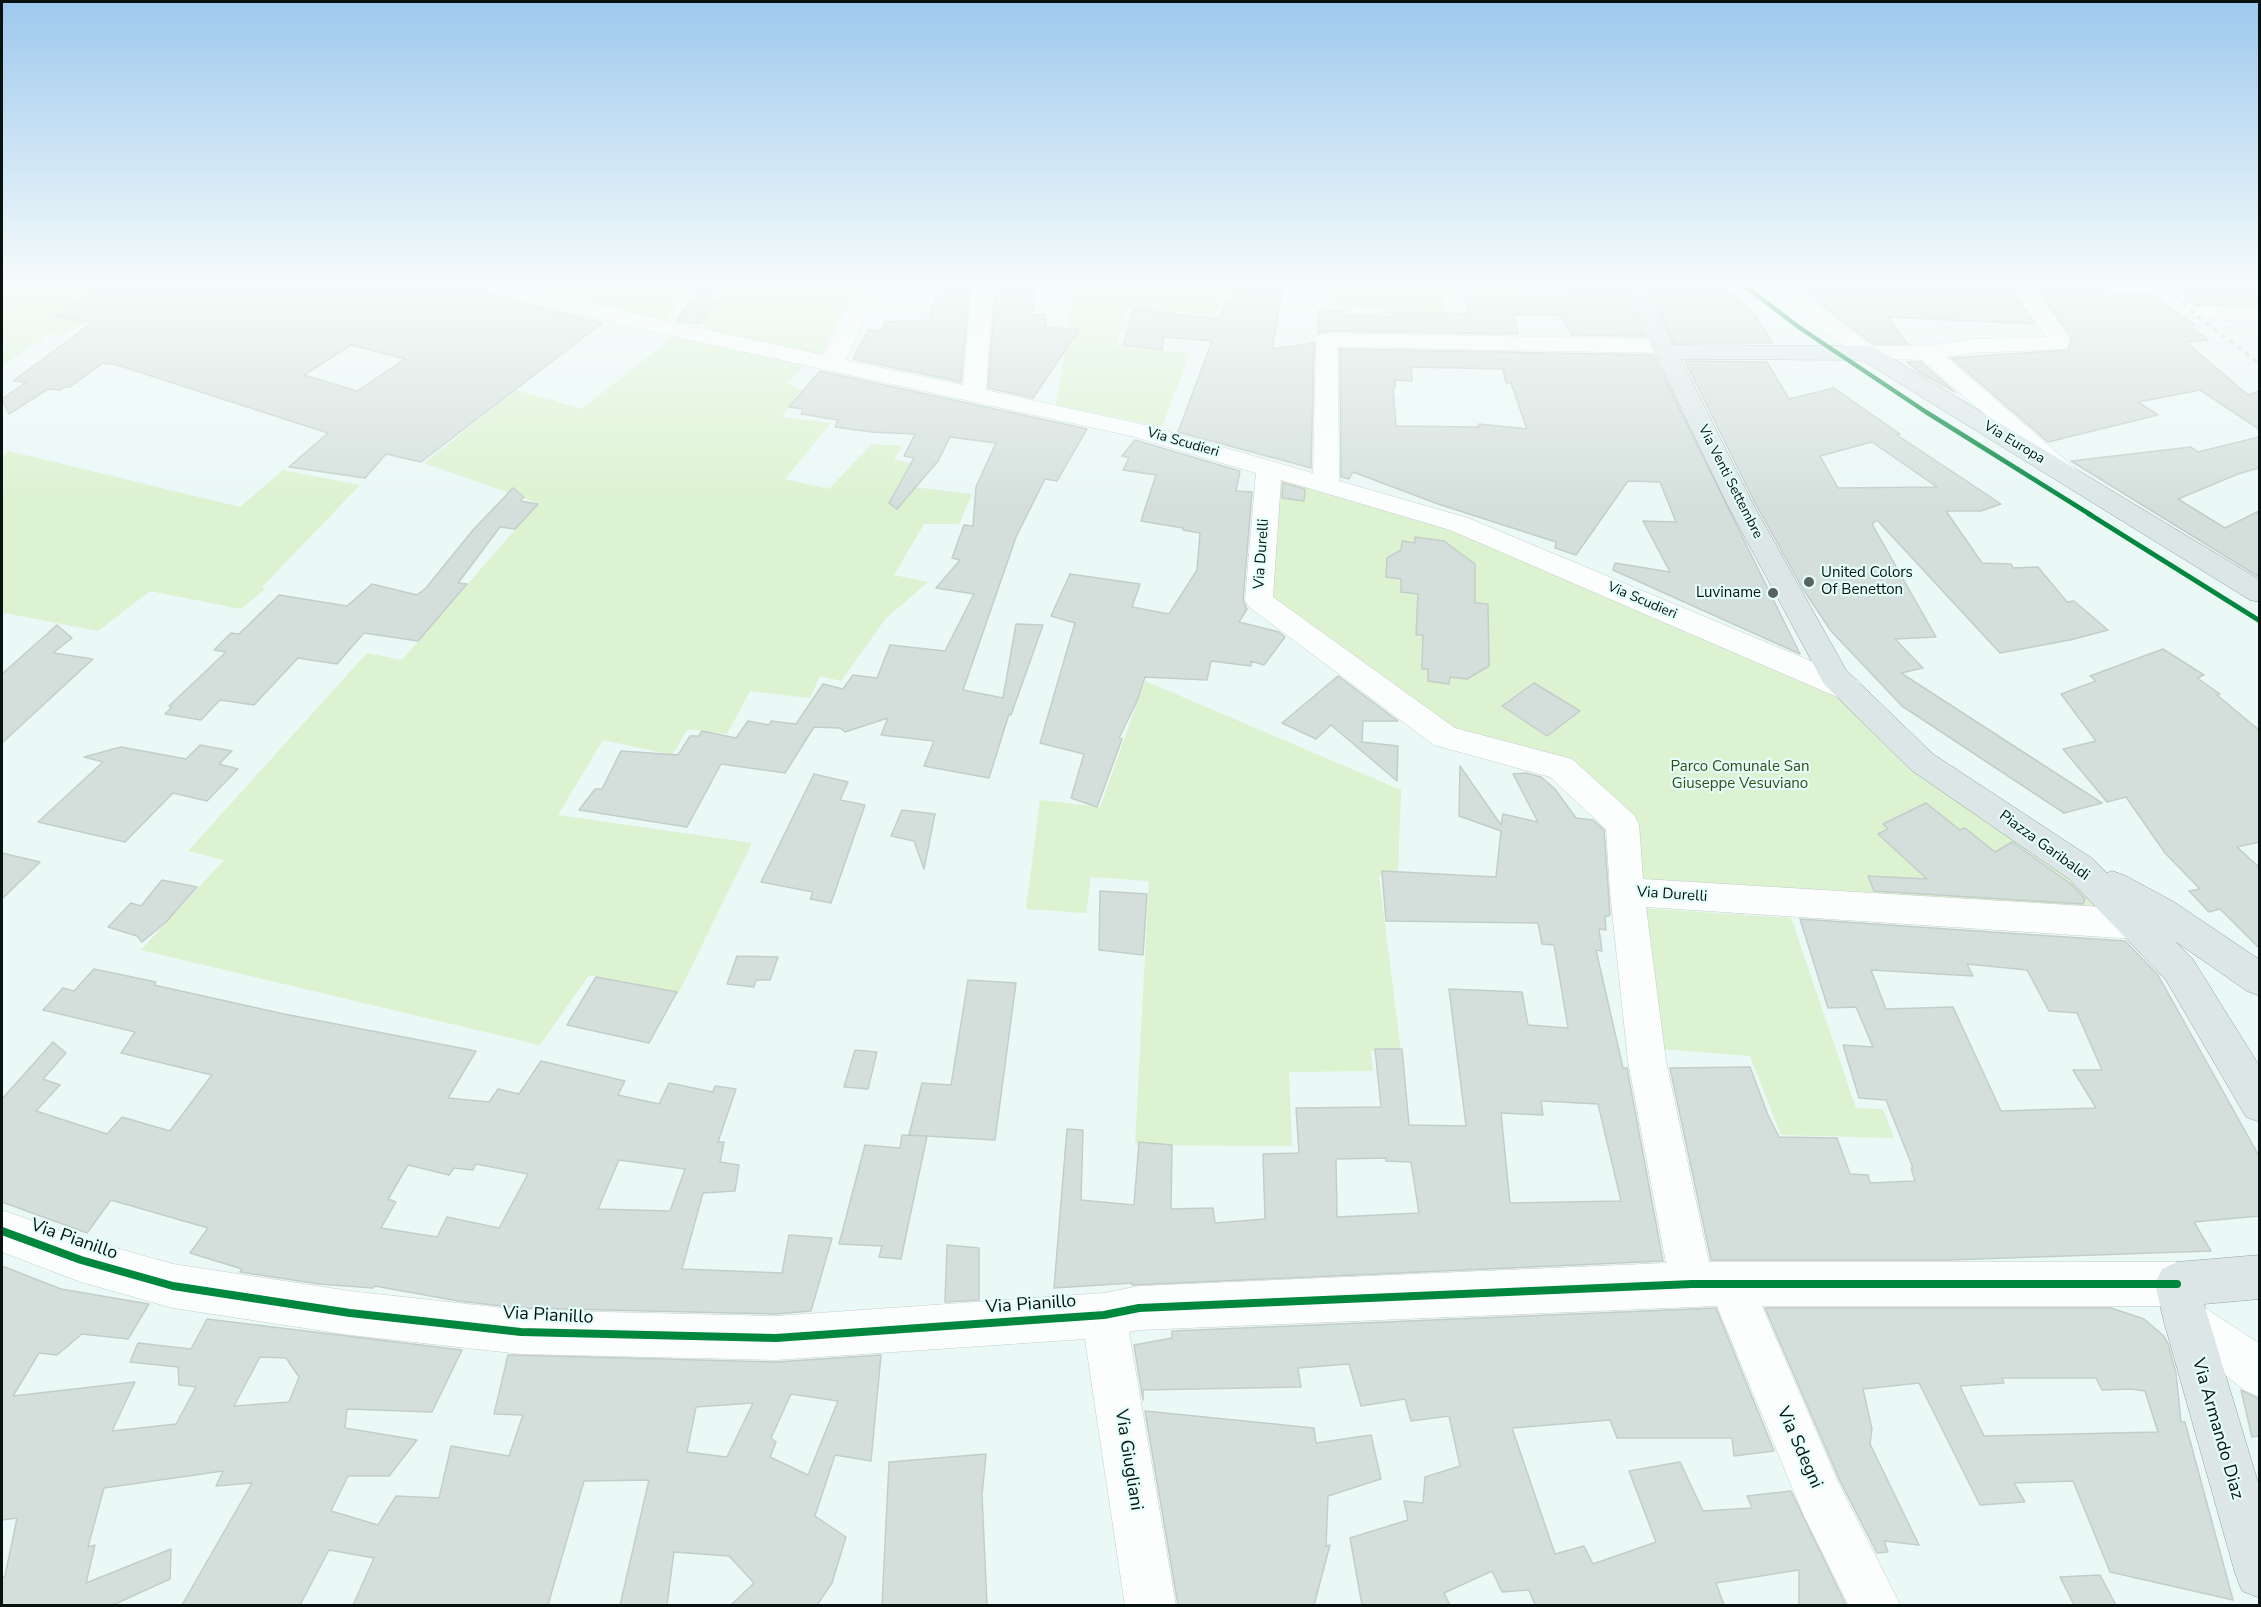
<!DOCTYPE html>
<html>
<head>
<meta charset="utf-8">
<style>
  body { margin:0 }
  #map { position:relative; width:2261px; height:1607px; overflow:hidden; background:#eaf8f6; font-family:"Nunito Sans",sans-serif }
  canvas { display:block }
  .frame { position:absolute; inset:0; border:3px solid #081311; pointer-events:none }
</style>
</head>
<body>
<div id="map">
<canvas width="2261" height="1607"></canvas>
<div class="frame"></div>
</div>
<script>
const context = document.querySelector('canvas').getContext('2d');
context.lineJoin = 'round';
function paint(path, color) {
  context.fillStyle = color;
  context.fill(path, 'evenodd');
}
function toPath(rows) {
  const path = new Path2D();
  for (const r of rows) {
    path.moveTo(r[0], r[1]);
    for (let i = 2; i < r.length; i += 2) path.lineTo(r[i], r[i + 1]);
  }
  return path;
}
function stroke(path, color, width, dash) {
  context.strokeStyle = color;
  context.lineWidth = width;
  context.lineCap = dash ? 'butt' : 'round';
  context.setLineDash(dash || []);
  context.stroke(path);
}
function write(font, color, halo, rows, align = 'center') {
  context.font = font + ' "Nunito Sans",sans-serif';
  context.lineWidth = 4.5;
  context.setLineDash([]);
  context.textBaseline = 'middle';
  context.strokeStyle = halo;
  context.fillStyle = color;
  for (const [text, x, y, turn = 0] of rows) {
    context.save();
    context.translate(x, y);
    context.rotate((+turn || 0) * Math.PI / 180);
    context.textAlign = isNaN(turn) ? turn : align;
    if (halo) context.strokeText(text, 0, 0);
    context.fillText(text, 0, 0);
    context.restore();
  }
}
paint(toPath([
  [2,283,111,283,57,316,86,320,62,336,51,333,2,366],
  [527,283,689,283,666,323,524,287],
  [729,283,858,283,821,356,700,329],
  [1075,283,1239,283,1235,304,1220,301,1216,315,1126,308,1116,346,1190,353,1162,427,1056,405],
  [1331,283,1509,283,1512,291,1443,289,1447,313,1333,307],
  [674,336,805,364,788,384,803,390,781,417,831,423,785,479,829,489,872,444,902,446,894,460,914,463,905,486,972,494,959,524,924,524,894,575,928,582,886,618,841,681,820,676,810,698,750,691,727,734,688,729,672,755,603,740,558,815,752,843,678,994,589,975,540,1045,141,950,224,860,188,851,367,653,402,660,538,503,424,463,516,390,582,409],
  [9,451,240,507,283,470,360,485,262,587,265,589,241,609,150,591,98,631,5,613,2,616,2,457],
  [1276,475,1458,528,1841,693,2069,870,2117,915,1638,885,1567,759,1446,729,1266,599],
  [1145,681,1401,790,1398,876,1379,876,1401,1051,1371,1051,1373,1071,1289,1072,1292,1146,1135,1145,1149,881,1091,877,1086,913,1026,909,1040,800,1100,807],
  [1639,908,1791,918,1856,1108,1883,1109,1894,1138,1781,1135,1750,1056,1660,1049]
]), '#dcf2d0');
const building = toPath([
  [146,283,480,283,484,290,515,301,602,323,421,462,386,454,365,478,289,467,328,433,117,365,103,363,70,387,65,387,60,390,48,389,9,414,2,399,26,382,13,381,93,322,55,317,101,284,140,288,146,283],
  [351,345,405,359,357,391,304,375,351,345],
  [701,283,718,283,710,300,716,301,700,324,677,321,701,283],
  [943,283,970,283,961,382,853,359,868,330,883,331,885,322,929,320,937,292,941,291,943,283],
  [996,283,1035,283,1033,315,1045,314,1046,327,1079,330,1033,398,988,388,996,283],
  [1237,283,1284,283,1272,349,1314,343,1311,468,1178,432,1212,341,1164,337,1162,350,1123,345,1134,309,1220,319,1226,299,1232,299,1237,283],
  [1571,283,1619,283,1644,336,1572,335,1559,315,1513,315,1518,334,1327,331,1318,333,1319,310,1345,311,1346,315,1393,317,1391,312,1469,314,1462,294,1567,298,1566,286,1572,286,1571,283],
  [1645,283,1721,284,1753,312,1773,343,1675,343,1645,283],
  [1792,283,2006,283,2035,324,1888,317,1908,344,1873,344,1792,283],
  [2033,283,2088,283,2094,289,2154,296,2195,325,2190,326,2208,340,2186,342,2248,395,2259,391,2259,429,2200,390,2138,402,2158,415,2048,442,1951,358,2068,350,2072,338,2033,283],
  [2167,283,2244,283,2259,295,2259,306,2195,305,2167,283],
  [1340,349,1653,355,1800,654,1613,570,1615,563,1670,572,1643,521,1676,522,1660,482,1628,481,1576,555,1555,548,1556,542,1438,504,1353,472,1349,479,1341,477,1340,349],
  [1411,367,1503,369,1506,383,1511,383,1527,429,1479,424,1479,427,1396,426,1393,388,1395,388,1395,380,1412,381,1411,367],
  [1685,361,1767,362,1789,399,1834,388,1900,434,1897,435,2001,504,1981,511,1946,511,1982,563,2011,564,2013,568,2038,567,2067,602,2074,601,2108,630,2070,640,2000,653,1877,520,1872,524,1936,637,1895,639,1923,668,1901,673,2102,803,2064,813,1902,706,1831,631,1803,589,1755,503,1685,361],
  [1872,442,1937,487,1838,488,1820,456,1872,442],
  [1907,362,1921,362,1955,392,1919,372,1907,362],
  [820,371,1087,429,1057,481,1045,479,1016,537,963,690,1003,698,1016,624,1043,625,1011,715,1009,714,989,778,924,766,934,741,881,735,888,718,845,732,840,728,814,727,785,773,721,764,687,827,579,810,595,789,602,789,621,751,678,755,690,736,699,736,702,731,736,738,748,721,769,725,771,721,796,724,823,684,843,689,853,675,877,678,890,645,945,651,974,594,936,588,960,560,952,558,964,525,973,526,976,487,996,443,950,437,938,461,897,509,889,503,914,458,904,456,915,434,871,432,835,427,838,420,801,414,803,409,789,407,820,371],
  [2259,437,2259,468,2238,474,2178,499,2225,528,2259,511,2259,577,2071,461,2191,447,2198,452,2259,437],
  [1135,440,1240,471,1236,491,1252,492,1243,600,1247,609,1239,622,1279,632,1285,637,1264,665,1251,661,1251,666,1211,661,1207,680,1145,677,1137,701,1119,738,1122,739,1097,807,1071,798,1084,754,1040,743,1075,623,1051,616,1070,574,1140,584,1132,607,1169,614,1197,570,1200,533,1183,530,1183,528,1141,521,1156,475,1123,470,1129,458,1122,456,1135,440],
  [1283,483,1305,489,1304,501,1282,498,1283,483],
  [513,488,524,497,520,501,538,504,515,529,500,527,458,583,467,584,418,641,364,633,337,664,298,658,254,705,220,700,201,720,165,714,172,707,169,706,226,652,214,650,231,633,239,634,279,595,347,606,372,584,417,595,426,588,473,530,513,488],
  [1415,537,1444,541,1475,564,1475,603,1488,604,1489,666,1467,679,1450,677,1449,684,1428,681,1428,669,1422,669,1423,635,1416,635,1418,594,1401,592,1401,579,1386,577,1387,558,1401,550,1402,541,1415,543,1415,537],
  [57,625,72,638,53,653,93,659,2,743,2,674,57,625],
  [2163,649,2204,675,2197,678,2220,694,2217,695,2259,730,2259,842,2237,847,2259,867,2259,948,2220,909,2209,912,2189,891,2200,889,2165,853,2126,797,2107,802,2063,749,2096,741,2061,694,2096,681,2090,676,2163,649],
  [1338,676,1398,721,1363,721,1362,742,1398,746,1397,781,1331,725,1316,739,1282,723,1338,676],
  [1534,683,1580,711,1547,736,1502,706,1534,683],
  [200,745,232,751,219,764,238,769,207,801,173,793,125,842,38,822,103,762,84,757,121,747,186,759,200,745],
  [1460,766,1501,825,1503,814,1538,822,1513,774,1526,773,1541,777,1555,789,1576,818,1593,820,1604,830,1610,915,1605,917,1606,930,1599,929,1602,951,1596,950,1623,1068,1627,1068,1663,1261,1132,1285,1132,1283,1054,1288,1067,1129,1083,1130,1081,1200,1134,1205,1139,1142,1172,1145,1171,1209,1213,1208,1215,1223,1265,1219,1263,1154,1299,1153,1296,1108,1381,1107,1375,1049,1402,1049,1409,1125,1466,1126,1449,989,1522,992,1528,1025,1568,1028,1554,945,1542,944,1538,923,1386,921,1382,871,1496,877,1501,831,1459,816,1460,766],
  [1541,1101,1598,1104,1621,1201,1510,1203,1501,1113,1543,1115,1541,1101],
  [1386,1158,1386,1161,1411,1162,1419,1213,1337,1217,1336,1159,1386,1158],
  [814,774,848,782,840,800,865,805,831,903,810,899,813,892,761,882,814,774],
  [1926,803,1960,830,1965,828,1995,852,2012,842,2071,884,2085,899,2083,904,1874,891,1868,876,1927,879,1878,834,1888,829,1883,824,1926,803],
  [902,810,935,814,924,869,914,841,891,836,902,810],
  [2,853,40,862,2,899,2,853],
  [162,880,197,887,166,922,142,942,137,936,108,927,131,903,141,906,162,880],
  [1100,891,1147,894,1143,955,1099,950,1100,891],
  [1800,919,2125,941,2158,975,2259,1156,2259,1216,2194,1222,2211,1251,1949,1260,1711,1260,1670,1068,1750,1067,1768,1115,1779,1137,1837,1138,1850,1174,1868,1175,1870,1183,1915,1181,1911,1168,1913,1168,1886,1100,1859,1098,1843,1045,1873,1047,1856,1007,1828,1008,1800,919],
  [1967,964,2027,970,2049,1011,2077,1013,2102,1070,2073,1070,2096,1108,2001,1111,1953,1007,1886,1009,1871,970,1973,976,1967,964],
  [737,956,778,957,770,980,756,980,754,987,727,984,737,956],
  [94,969,156,982,154,985,284,1014,476,1051,448,1098,489,1102,498,1089,519,1094,541,1061,625,1081,618,1095,659,1104,669,1083,713,1092,715,1086,736,1089,718,1142,724,1142,720,1162,739,1165,735,1191,703,1193,682,1269,782,1273,789,1235,832,1238,811,1311,776,1314,521,1308,458,1301,375,1286,373,1288,319,1284,240,1272,242,1269,190,1253,208,1228,111,1200,87,1233,2,1202,2,1099,53,1042,66,1053,43,1079,60,1085,36,1111,107,1134,122,1117,170,1131,212,1075,121,1053,135,1032,43,1010,63,988,74,991,94,969],
  [619,1160,685,1169,670,1211,598,1209,619,1160],
  [476,1164,528,1174,499,1228,447,1217,437,1237,381,1228,396,1202,388,1199,408,1165,449,1175,454,1168,473,1170,476,1164],
  [596,977,677,992,649,1043,567,1025,596,977],
  [968,980,1016,983,995,1140,909,1135,922,1083,951,1085,968,980],
  [855,1050,877,1052,868,1089,844,1087,855,1050],
  [902,1135,927,1136,901,1259,879,1257,882,1246,839,1244,865,1145,900,1148,902,1135],
  [947,1245,979,1248,979,1300,945,1302,947,1245],
  [2,1266,61,1289,149,1304,128,1339,82,1334,57,1355,39,1353,13,1396,135,1382,112,1431,176,1424,196,1387,179,1385,178,1367,130,1362,138,1343,191,1349,207,1319,462,1350,432,1412,347,1409,345,1428,417,1440,389,1476,348,1476,331,1511,378,1525,396,1496,439,1498,451,1446,509,1456,523,1415,494,1414,508,1355,776,1362,881,1355,871,1461,835,1455,815,1516,846,1537,832,1583,817,1605,731,1605,754,1583,729,1556,674,1552,667,1605,620,1605,649,1480,584,1481,548,1605,353,1605,374,1558,329,1550,300,1605,182,1605,252,1483,216,1486,223,1471,104,1488,88,1547,95,1545,86,1583,171,1549,170,1579,113,1605,2,1605,2,1578,5,1576,17,1518,2,1520,2,1266],
  [260,1357,286,1358,299,1377,289,1402,234,1406,260,1357],
  [791,1394,838,1401,808,1475,770,1457,776,1442,771,1438,791,1394],
  [753,1403,727,1457,687,1452,696,1407,753,1403],
  [1716,1308,1774,1451,1734,1456,1732,1438,1617,1438,1610,1420,1512,1428,1555,1554,1584,1546,1593,1564,1656,1542,1629,1471,1680,1462,1703,1511,1752,1508,1747,1496,1791,1491,1846,1605,1799,1605,1799,1570,1716,1583,1724,1605,1535,1605,1529,1590,1502,1592,1492,1571,1444,1593,1450,1605,1362,1605,1350,1538,1408,1520,1404,1501,1423,1503,1425,1477,1460,1466,1449,1416,1411,1421,1405,1399,1361,1406,1349,1364,1298,1368,1301,1387,1143,1390,1143,1400,1134,1345,1172,1338,1172,1331,1716,1308],
  [1765,1308,2111,1308,2144,1319,2164,1336,2168,1344,2176,1373,2181,1422,2185,1422,2233,1600,2110,1572,2073,1481,2014,1483,2025,1502,1980,1505,1919,1383,1863,1389,1872,1429,1870,1444,1919,1545,1884,1541,1888,1552,1877,1553,1840,1481,1765,1308],
  [2002,1378,2096,1378,2102,1390,2131,1389,2145,1391,2158,1432,1984,1436,1960,1386,2004,1383,2002,1378],
  [2241,1390,2259,1399,2259,1436,2252,1437,2241,1390],
  [1145,1411,1314,1428,1316,1443,1371,1435,1381,1479,1328,1496,1326,1546,1330,1545,1314,1605,1178,1605,1145,1411],
  [986,1454,982,1495,987,1605,882,1605,889,1462,986,1454],
  [2100,1575,2116,1605,2074,1605,2060,1577,2100,1575]
]);
paint(building, '#d4dfdb');
stroke(building, '#c3ceca', 1.5);
const minor = toPath([
  [482,283,512,283,666,321,824,355,861,283,883,283,845,360,963,385,972,283,994,283,986,390,1145,425,1313,473,1316,340,1319,335,1327,333,1663,339,1671,341,1674,346,1671,351,1663,353,1338,347,1339,481,1468,518,1859,681,1863,689,1859,697,1848,700,1837,697,1450,530,1281,480,1273,597,1455,728,1572,759,1634,815,1639,824,1643,879,2135,909,2148,914,2153,924,2148,934,2135,939,1646,907,1666,1061,1709,1262,2177,1262,2192,1269,2199,1284,2192,1299,2189,1301,2202,1306,2260,1344,2260,1397,2244,1390,2223,1373,2170,1338,2164,1322,2171,1306,1762,1306,1838,1482,1901,1606,1849,1606,1804,1516,1717,1306,1139,1330,1129,1332,1176,1606,1125,1606,1085,1339,776,1360,521,1354,350,1335,173,1308,81,1282,2,1252,2,1210,81,1238,173,1264,350,1291,521,1310,776,1316,1104,1293,1139,1286,1666,1263,1628,1061,1610,892,1606,829,1550,777,1434,745,1249,607,1245,600,1256,473,1131,436,666,335,514,297,485,288,482,283],
  [1764,283,1788,283,1872,346,1928,346,1972,339,2047,337,2008,283,2030,283,2070,339,2066,349,1972,353,1946,357,2083,475,2079,480,2070,483,2061,480,1922,360,1859,358,1764,283],
  [2202,306,2260,308,2260,322,2194,318,2191,313,2194,308,2202,306]
]);
const major = toPath([
  [1621,283,1643,283,1674,345,1867,346,1875,348,2260,580,2260,602,2250,600,1862,360,1681,359,1753,504,1846,670,1933,754,2093,859,2107,873,2112,871,2124,875,2174,902,2260,960,2260,996,2247,991,2175,941,2192,958,2260,1067,2260,1122,2246,1117,2166,980,2069,879,1911,770,1824,684,1727,504,1621,283],
  [2260,1255,2260,1299,2204,1304,2260,1489,2260,1598,2242,1591,2235,1573,2164,1322,2155,1284,2162,1269,2177,1262,2260,1255]
]);
stroke(minor, '#c2cecd', 1);
stroke(major, '#8ea3a4', 1);
paint(minor, '#fcfefe');
paint(major, '#dce6e7');
stroke(toPath([
  [2160,283,2206,323,2260,364]
]), '#d0d5d4', 3, [5, 5]);
stroke(toPath([
  [1741,283,1800,328,1926,412,2091,515]
]), '#00873e', 4.5);
stroke(toPath([
  [2089,514,2260,621]
]), '#00873e', 5);
stroke(toPath([
  [2,1231,81,1260,173,1286,350,1313,521,1332,776,1338,1104,1315,1139,1308,1692,1284,2177,1284]
]), '#00873e', 8);
const sky = context.createLinearGradient(0, 0, 0, 508);
sky.addColorStop(0, '#9dc8ed');
sky.addColorStop(0.56, '#f6fcfb');
sky.addColorStop(1, '#f6fcfb00');
context.fillStyle = sky;
context.fillRect(0, 0, 2261, 508);
for (const [x, y, r, color] of [
  [1809,582,6,"#576361"],
  [1773,593,6,"#576361"]
]) {
  const dot = new Path2D();
  dot.arc(x, y, r, 0, 2 * Math.PI);
  context.fillStyle = color;
  context.fill(dot);
  stroke(dot, '#e4fef9', 2);
}
write('14px', '#081311', '#e4fef9', [
  ["Via Scudieri",1183,443,16],
  ["Via Europa",2014,443,31],
  ["Via Venti Settembre",1730,482,63],
  ["Via Scudieri",1642,601,23]
]);
write('15px', '#081311', '#e4fef9', [
  ["Via Durelli",1262,554,-86],
  ["Piazza Garibaldi",2044,846,36],
  ["Via Durelli",1672,895,4]
]);
write('15px', '#081311', '#e4fef9', [
  ["United Colors",1821,573],
  ["Of Benetton",1821,590],
  ["Luviname",1761,593,"right"]
], 'left');
write('15px', '#374d17', '#e4fef9', [
  ["Parco Comunale San",1740,767],
  ["Giuseppe Vesuviano",1740,784]
]);
write('18px', '#081311', '#e4fef9', [
  ["Via Pianillo",74,1240,19],
  ["Via Pianillo",1031,1305,-4],
  ["Via Pianillo",548,1316,3],
  ["Via Armando Diaz",2217,1429,74],
  ["Via Sdegni",1799,1448,66],
  ["Via Giugliani",1128,1460,81]
]);
</script>
</body>
</html>
